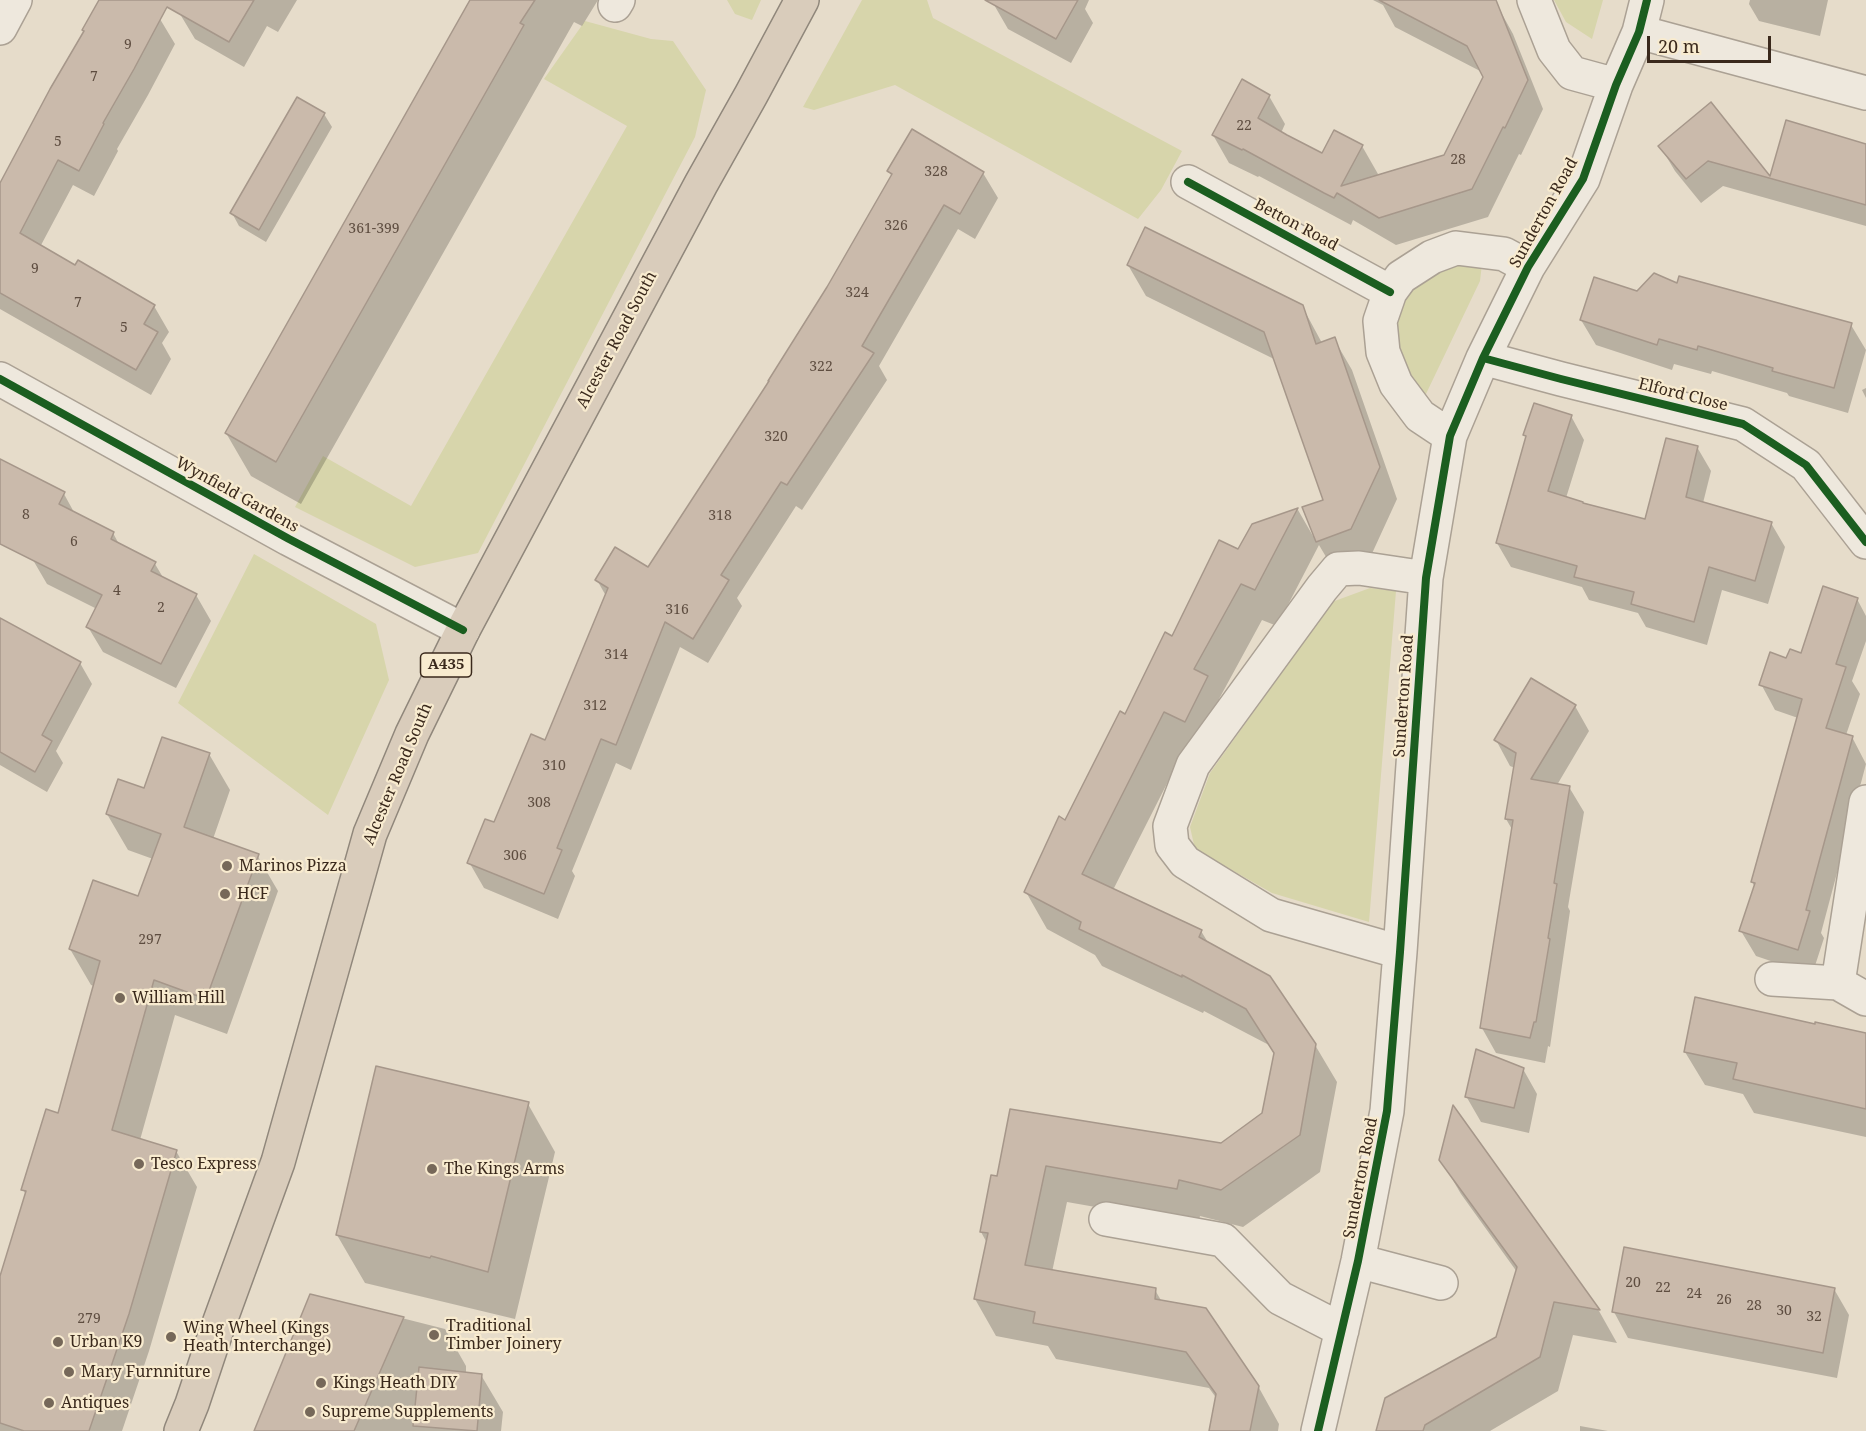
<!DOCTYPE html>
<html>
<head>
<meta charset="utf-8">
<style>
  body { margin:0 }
  #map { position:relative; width:1866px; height:1431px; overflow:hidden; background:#e6dcca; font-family:"Noto Serif",serif }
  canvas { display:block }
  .scale { position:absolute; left:1647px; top:36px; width:124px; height:27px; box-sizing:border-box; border:3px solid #3a291c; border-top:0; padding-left:8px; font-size:18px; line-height:21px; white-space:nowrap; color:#3a291c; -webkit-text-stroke:4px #f8ebcf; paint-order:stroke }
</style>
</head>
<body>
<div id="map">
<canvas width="1866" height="1431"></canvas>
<div class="scale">20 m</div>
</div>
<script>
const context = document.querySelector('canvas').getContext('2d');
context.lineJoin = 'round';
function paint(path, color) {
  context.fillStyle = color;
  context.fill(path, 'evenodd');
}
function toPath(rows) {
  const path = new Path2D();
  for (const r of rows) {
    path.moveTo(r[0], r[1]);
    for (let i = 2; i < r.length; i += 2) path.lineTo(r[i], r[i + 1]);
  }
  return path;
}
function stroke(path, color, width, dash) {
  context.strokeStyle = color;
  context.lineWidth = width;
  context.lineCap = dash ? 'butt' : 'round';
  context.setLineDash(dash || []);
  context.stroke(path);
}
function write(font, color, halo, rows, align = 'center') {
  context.font = font + ' "Noto Serif",serif';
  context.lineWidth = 4.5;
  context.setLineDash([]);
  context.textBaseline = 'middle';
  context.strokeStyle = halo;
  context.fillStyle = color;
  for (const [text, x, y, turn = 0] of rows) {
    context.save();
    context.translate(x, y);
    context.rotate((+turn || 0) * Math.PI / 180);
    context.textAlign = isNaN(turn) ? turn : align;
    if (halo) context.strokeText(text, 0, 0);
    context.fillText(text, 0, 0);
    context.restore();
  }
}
paint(toPath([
  [727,0,761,0,752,20,735,14],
  [862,0,927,0,933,18,1182,151,1161,190,1138,219,895,85,814,110,803,107],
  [1554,0,1603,0,1592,39,1566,22],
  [585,21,651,39,673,41,706,90,695,137,478,553,415,567,295,507,323,456,411,506,627,126,544,79],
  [1482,264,1480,281,1425,396,1393,354,1393,316,1409,284,1433,265],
  [254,554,376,624,389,680,328,815,178,703],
  [1370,588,1396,591,1369,922,1272,893,1195,849,1190,827,1210,773,1332,602]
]), '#d7d5ab');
paint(toPath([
  [100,0,125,0,160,19,175,44,148,95,117,149,118,151,94,196,73,185,40,247,76,267,154,306,169,332,162,343,171,359,151,395,0,309,0,187,85,32],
  [188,0,297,0,278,32,267,26,244,67,195,39,180,14],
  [472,0,598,0,582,26,574,22,301,504,251,476,226,433],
  [995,0,1089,0,1085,9,1093,23,1071,63,1008,29,993,3],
  [1373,0,1486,0,1497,5,1513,34,1543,109,1521,155,1519,154,1488,217,1396,245,1353,220,1351,225,1259,176,1258,177,1229,163,1213,135,1269,96,1285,124,1281,133,1322,155,1362,146,1378,174,1376,177,1445,157,1485,77,1482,72,1395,27,1383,5],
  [1750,0,1828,0,1820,36,1759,21,1749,4],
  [297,99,324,114,332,127,266,242,239,226,232,213],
  [1711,105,1770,179,1787,122,1866,144,1866,226,1723,186,1701,203,1675,171,1660,146],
  [889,171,983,173,998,198,975,239,958,229,879,366,887,380,802,510,796,506,737,598,742,606,708,663,680,647,631,770,616,763,572,871,575,876,558,919,484,888,469,862,546,741,606,596,597,580,648,569,770,382,828,288,892,177],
  [1128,265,1302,306,1322,343,1334,339,1352,370,1397,499,1369,560,1335,572,1319,545,1277,626,1262,620,1219,699,1228,714,1206,758,1185,748,1113,890,1201,931,1209,944,1315,1045,1337,1082,1320,1172,1243,1227,1200,1216,1198,1225,1067,1202,1052,1272,1155,1290,1162,1302,1258,1386,1279,1424,1278,1431,1211,1431,1217,1399,1209,1388,1056,1359,1048,1346,996,1336,975,1299,987,1243,981,1232,999,1178,1011,1110,1221,1145,1263,1114,1275,1056,1269,1045,1204,1011,1203,1013,1102,966,1095,955,1047,929,1026,892,1172,638,1239,551,1253,525,1298,510,1313,536,1315,536,1325,501,1274,359,1146,296],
  [1678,285,1851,325,1866,350,1848,413,1789,396,1787,393,1712,371,1711,374,1674,364,1672,370,1596,345,1581,320,1638,293],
  [1866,388,1866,398,1862,390],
  [1571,416,1584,440,1566,498,1646,521,1697,447,1711,471,1703,503,1771,523,1785,547,1768,604,1722,590,1707,645,1646,627,1638,613,1589,600,1582,587,1511,567,1497,543,1527,439,1525,435],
  [0,461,64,494,75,514,113,533,120,546,155,564,164,579,196,595,211,621,176,688,103,652,88,627,97,609,47,584,33,560,0,543],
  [1857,599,1866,616,1866,641,1852,681,1860,694,1846,735,1852,737,1866,764,1821,933,1824,938,1812,975,1756,956,1741,931,1755,887,1752,882,1798,718,1775,710,1761,684,1787,660,1802,654],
  [0,620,80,663,92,684,56,751,63,763,47,792,0,765],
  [1575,706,1589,731,1557,785,1569,787,1584,812,1568,907,1570,911,1550,1047,1548,1046,1545,1063,1496,1053,1482,1028,1513,831,1506,819,1515,768,1510,766,1496,740],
  [209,754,230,790,213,839,257,855,278,891,227,1034,175,1015,140,1140,176,1151,197,1187,149,1351,122,1431,0,1431,0,1324,27,1196,23,1190,59,1115,94,986,91,985,70,949,139,898,153,859,128,850,107,814,145,790],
  [1816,1026,1866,1034,1866,1137,1754,1113,1743,1094,1705,1085,1685,1052],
  [1523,1069,1537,1094,1529,1133,1481,1122,1466,1096],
  [528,1104,555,1152,515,1319,365,1283,337,1235],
  [1454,1109,1599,1311,1617,1343,1573,1335,1558,1391,1490,1431,1379,1431,1497,1338,1517,1272,1461,1194,1441,1160],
  [1834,1289,1849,1315,1837,1378,1628,1338,1614,1312],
  [311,1295,445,1329,466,1366,466,1374,481,1375,503,1412,501,1431,256,1431],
  [1580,1426,1608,1431,1580,1431]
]), '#0003');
const building = toPath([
  [99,0,254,0,229,42,167,7,134,69,103,123,104,124,79,171,58,160,20,233,75,265,78,260,155,305,144,324,158,332,136,370,0,293,0,183,50,89,84,31,82,30,99,0],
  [470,0,535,0,520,23,524,25,276,462,225,433,470,0],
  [985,0,1078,0,1056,39,985,0],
  [1379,0,1496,0,1528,80,1505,128,1503,127,1472,189,1379,218,1337,193,1334,198,1324,193,1243,149,1242,150,1212,135,1242,79,1270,95,1258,118,1287,135,1322,153,1334,130,1363,145,1341,186,1444,155,1483,77,1467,46,1379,0],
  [297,97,325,113,259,230,230,213,297,97],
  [1711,102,1770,176,1786,120,1866,144,1866,205,1708,161,1686,179,1658,146,1711,102],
  [912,129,984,172,960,214,944,205,862,346,874,353,787,485,781,482,721,575,729,580,693,639,665,622,616,745,601,739,557,848,562,850,544,894,467,863,485,819,494,822,531,734,545,740,608,588,595,580,615,547,648,567,769,381,768,381,827,287,892,174,887,171,912,129],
  [1145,227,1303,305,1316,344,1335,337,1380,467,1351,529,1316,542,1302,507,1323,500,1264,332,1127,265,1145,227],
  [1654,273,1677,283,1679,276,1852,323,1834,388,1772,371,1773,368,1698,346,1697,350,1659,339,1657,345,1580,320,1594,277,1637,291,1654,273],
  [1534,403,1572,415,1548,491,1583,502,1583,503,1645,519,1666,438,1698,446,1686,497,1772,522,1755,581,1709,567,1694,622,1631,604,1634,592,1574,577,1577,566,1496,543,1526,436,1523,435,1534,403],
  [0,459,65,492,59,504,114,532,111,539,156,562,151,571,197,594,161,664,86,627,102,595,0,544,0,459],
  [1298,508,1255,590,1241,584,1194,669,1208,676,1185,722,1164,712,1082,874,1202,930,1199,937,1270,976,1316,1044,1300,1135,1221,1190,1179,1180,1177,1189,1046,1166,1025,1265,1156,1288,1155,1299,1206,1308,1259,1386,1250,1431,1209,1431,1216,1394,1186,1352,1033,1323,1035,1312,974,1299,988,1233,980,1232,991,1175,997,1176,1010,1109,1221,1143,1262,1113,1274,1053,1246,1009,1182,975,1182,977,1079,929,1081,922,1024,892,1059,816,1065,820,1120,711,1125,714,1165,632,1172,636,1219,540,1238,549,1252,524,1298,508],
  [1823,586,1858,598,1836,664,1846,667,1826,728,1853,736,1806,910,1810,911,1798,950,1739,931,1755,883,1751,882,1802,699,1759,685,1770,652,1786,658,1790,649,1801,653,1823,586],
  [0,618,81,662,42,735,52,741,35,772,0,752,0,618],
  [1531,678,1576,705,1531,779,1570,786,1554,883,1557,884,1548,938,1550,939,1536,1022,1534,1022,1530,1038,1480,1028,1513,820,1505,819,1516,753,1494,740,1531,678],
  [162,737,210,753,184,827,259,854,206,999,154,980,112,1130,177,1150,129,1314,89,1431,24,1431,0,1423,0,1276,26,1191,21,1190,46,1109,58,1113,100,961,69,949,93,880,138,896,161,834,106,814,118,779,144,788,162,737],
  [1695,997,1815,1024,1815,1022,1866,1033,1866,1109,1733,1079,1737,1063,1684,1052,1695,997],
  [1476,1049,1524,1068,1514,1108,1465,1097,1476,1049],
  [376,1066,529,1102,488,1272,431,1256,430,1258,336,1235,376,1066],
  [1453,1105,1600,1310,1554,1302,1540,1357,1425,1425,1423,1431,1376,1431,1385,1398,1496,1337,1517,1267,1439,1160,1453,1105],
  [1624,1247,1835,1288,1823,1353,1612,1312,1624,1247],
  [310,1294,404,1317,354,1431,254,1431,310,1294],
  [419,1367,482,1374,477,1431,413,1426,419,1367]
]);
paint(building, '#cabaab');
stroke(building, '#a6978a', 1.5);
const street = toPath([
  [1534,0,1554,50,1572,73,1616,85],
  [615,5,618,0],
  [0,28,15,0],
  [1639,32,1866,93],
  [1188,182,1390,292],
  [1483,358,1561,379,1743,424,1806,465,1866,542],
  [0,379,289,539,463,630],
  [1450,436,1420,416,1396,384,1383,352,1380,321,1390,292,1401,277,1432,257,1456,248,1504,254,1528,267],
  [1400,952,1271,915,1185,862,1172,845,1170,826,1193,765,1322,588,1338,569,1359,568,1426,578],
  [1772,979,1838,983,1866,999],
  [1838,983,1866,802],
  [1106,1219,1223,1240,1280,1298,1342,1330],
  [1358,1261,1441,1283],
  [1318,1431,1358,1261,1387,1111,1400,952,1426,578,1450,436,1483,358,1528,267,1583,179,1616,85,1639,32,1647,0]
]);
const highway = toPath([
  [181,1431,192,1404,216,1332,278,1162,370,834,412,734,463,630,701,184,751,95,802,0]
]);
stroke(street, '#aba194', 36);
stroke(highway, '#90877b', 36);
stroke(street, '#eee8dd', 33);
stroke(highway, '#d9ccbb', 33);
stroke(toPath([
  [1188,182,1390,292],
  [1483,358,1561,379,1743,424,1806,465,1866,542],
  [0,379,289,539,463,630],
  [1318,1431,1358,1261,1387,1111,1400,952,1426,578,1450,436,1483,358,1528,267,1583,179,1616,85,1639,32,1647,0]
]), '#1b5e20', 8);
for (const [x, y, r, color] of [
  [227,866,6,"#766859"],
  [225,894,6,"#766859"],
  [120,998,6,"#766859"],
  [139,1164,6,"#766859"],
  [432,1169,6,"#766859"],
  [434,1335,6,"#766859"],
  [171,1337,6,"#766859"],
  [58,1342,6,"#766859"],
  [69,1372,6,"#766859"],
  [321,1383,6,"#766859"],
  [49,1403,6,"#766859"],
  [310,1412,6,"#766859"]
]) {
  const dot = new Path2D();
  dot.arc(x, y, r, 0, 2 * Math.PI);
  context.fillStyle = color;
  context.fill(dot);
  stroke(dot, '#f8ebcf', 2);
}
write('14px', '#5e4d40', null, [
  ["9",128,45],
  ["7",94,77],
  ["22",1244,126],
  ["5",58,142],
  ["28",1458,160],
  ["328",936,172],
  ["326",896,226],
  ["361-399",374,229],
  ["9",35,269],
  ["324",857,293],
  ["7",78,303],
  ["5",124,328],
  ["322",821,367],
  ["320",776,437],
  ["8",26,515],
  ["318",720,516],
  ["6",74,542],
  ["4",117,591],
  ["2",161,608],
  ["316",677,610],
  ["314",616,655],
  ["312",595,706],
  ["310",554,766],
  ["308",539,803],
  ["306",515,856],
  ["297",150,940],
  ["20",1633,1283],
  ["22",1663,1288],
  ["24",1694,1294],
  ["26",1724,1300],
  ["28",1754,1306],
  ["30",1784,1311],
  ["32",1814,1317],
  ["279",89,1319]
]);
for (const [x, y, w] of [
  [446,665,51]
]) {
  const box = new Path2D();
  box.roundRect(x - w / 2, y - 12, w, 24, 4.5);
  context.fillStyle = '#f8ebcf';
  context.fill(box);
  stroke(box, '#3a291c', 1.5);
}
write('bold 15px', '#3a291c', null, [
  ["A435",446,665]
]);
write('16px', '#3a291c', '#f8ebcf', [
  ["Sunderton Road",1544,213,-61],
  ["Betton Road",1296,225,28],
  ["Alcester Road South",617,340,-62],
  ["Elford Close",1683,395,14],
  ["Wynfield Gardens",237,495,29],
  ["Sunderton Road",1404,696,-86],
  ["Alcester Road South",398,774,-67],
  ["Sunderton Road",1361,1178,-79]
]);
write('16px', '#3a291c', '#f8ebcf', [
  ["Marinos Pizza",239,866],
  ["HCF",237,894],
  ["William Hill",132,998],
  ["Tesco Express",151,1164],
  ["The Kings Arms",444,1169],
  ["Traditional",446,1326],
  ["Timber Joinery",446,1344],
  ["Wing Wheel (Kings",183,1328],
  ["Heath Interchange)",183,1346],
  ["Urban K9",70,1342],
  ["Mary Furnniture",81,1372],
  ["Kings Heath DIY",333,1383],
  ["Antiques",61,1403],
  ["Supreme Supplements",322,1412]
], 'left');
</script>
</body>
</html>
